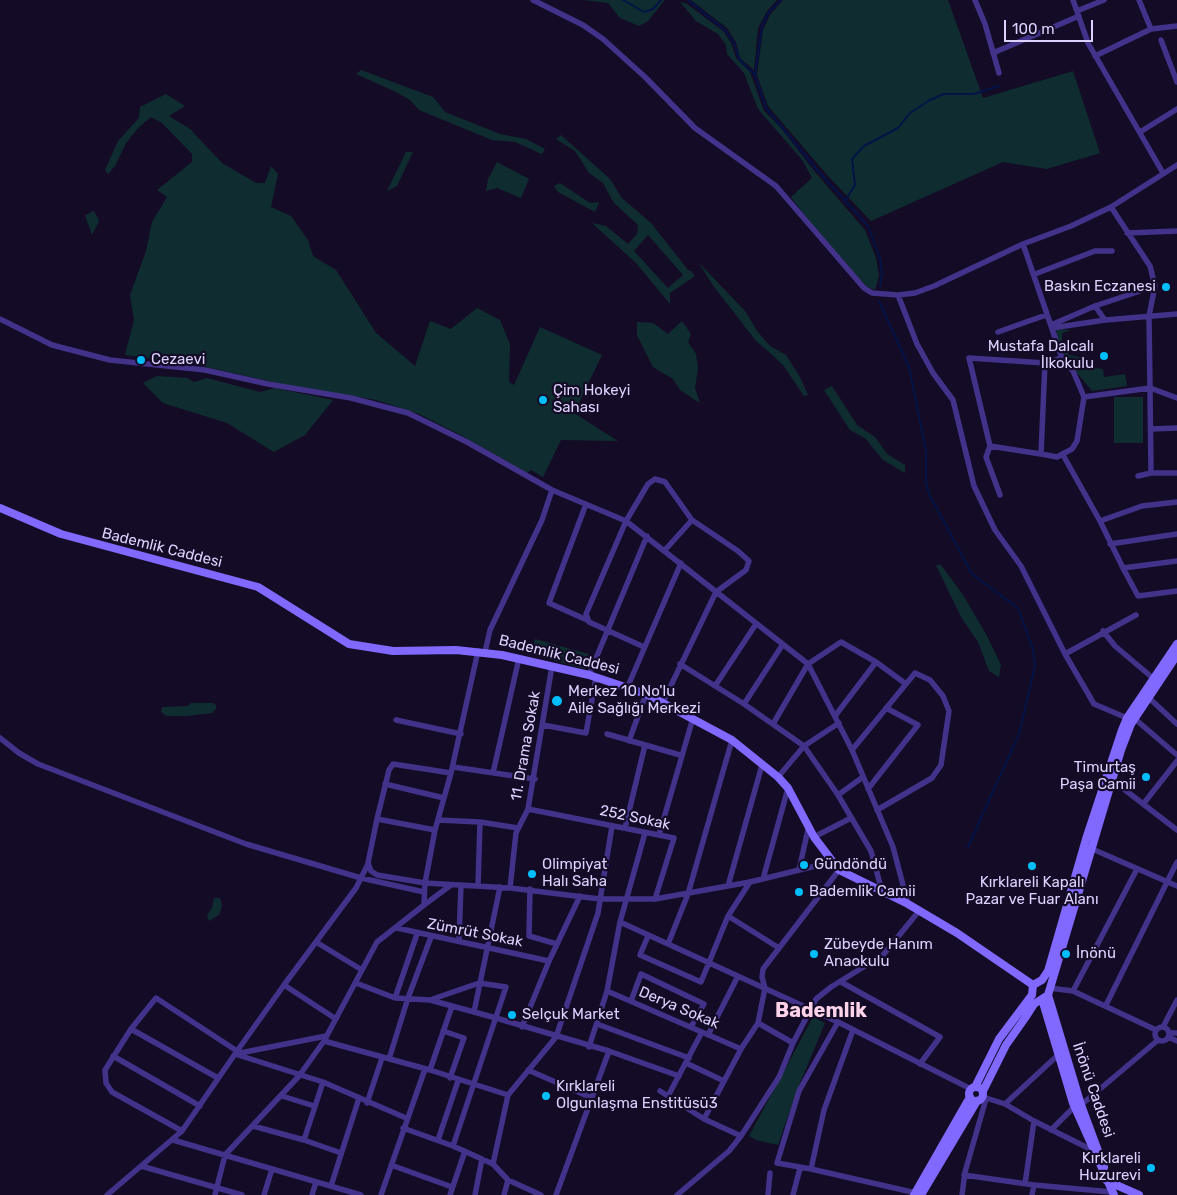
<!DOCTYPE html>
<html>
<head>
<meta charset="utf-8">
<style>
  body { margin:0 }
  #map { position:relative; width:1177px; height:1195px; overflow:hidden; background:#140c26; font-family:Rubik,sans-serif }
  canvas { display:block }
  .scale { position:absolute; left:1004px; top:20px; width:89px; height:22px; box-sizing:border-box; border:2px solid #ddd1ff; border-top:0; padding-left:6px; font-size:15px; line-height:18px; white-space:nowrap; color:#ddd1ff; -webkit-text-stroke:4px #140c26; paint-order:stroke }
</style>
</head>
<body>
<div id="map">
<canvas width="1177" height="1195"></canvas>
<div class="scale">100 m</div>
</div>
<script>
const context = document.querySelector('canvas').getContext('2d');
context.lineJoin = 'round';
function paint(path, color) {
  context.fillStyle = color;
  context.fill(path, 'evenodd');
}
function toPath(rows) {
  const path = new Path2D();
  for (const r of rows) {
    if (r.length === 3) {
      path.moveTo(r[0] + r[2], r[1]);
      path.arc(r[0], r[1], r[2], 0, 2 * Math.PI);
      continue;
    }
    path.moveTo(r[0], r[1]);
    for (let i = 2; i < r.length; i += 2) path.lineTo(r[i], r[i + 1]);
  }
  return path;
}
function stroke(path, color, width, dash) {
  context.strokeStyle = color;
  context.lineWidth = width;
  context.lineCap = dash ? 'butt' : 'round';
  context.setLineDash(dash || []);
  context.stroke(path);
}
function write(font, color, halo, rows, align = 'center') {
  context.font = font + ' Rubik,sans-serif';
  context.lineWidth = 4.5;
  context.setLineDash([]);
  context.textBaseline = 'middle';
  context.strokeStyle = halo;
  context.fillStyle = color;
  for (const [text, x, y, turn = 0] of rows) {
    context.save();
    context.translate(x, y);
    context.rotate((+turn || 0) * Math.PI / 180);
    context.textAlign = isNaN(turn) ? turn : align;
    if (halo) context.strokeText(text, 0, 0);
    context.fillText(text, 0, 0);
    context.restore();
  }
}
paint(toPath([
  [583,0,665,0,648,21,639,26,620,18,608,3],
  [691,0,777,0,767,11,758,28,754,70,740,58,736,42,727,28],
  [783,0,948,0,983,98,1073,71,1100,153,1047,169,1003,162,871,221,828,176,768,106,757,75,763,30,770,15],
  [680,2,687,4,723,31,731,43,736,58,750,72,764,111,780,127,815,172,865,230,876,258,879,276,875,290,867,287,818,233,791,197,812,178,803,161,758,109,744,73,727,54,726,45,718,34,696,21],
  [361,70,433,97,445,112,500,134,526,139,545,149,542,154,515,142,492,140,419,110,410,100,396,92,356,74],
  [166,94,185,106,169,116,190,129,222,163,256,183,265,183,271,166,278,174,271,207,291,216,308,240,313,256,336,270,376,333,415,366,430,321,451,329,477,308,500,320,510,344,509,382,514,385,540,327,602,355,574,413,618,441,561,440,543,477,531,470,527,473,459,434,419,414,376,400,282,384,193,364,125,355,134,320,130,295,146,251,152,222,167,197,157,190,192,162,192,154,162,123,151,117,138,128,126,143,115,166,108,174,105,170,118,141,139,118,140,107],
  [561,135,610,179,622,198,651,223,688,270,691,271,695,276,670,293,670,304,636,263,592,223,606,226,628,244,637,234,638,225,614,203,603,183,589,173,575,151,556,139],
  [648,235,683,275,668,288,634,251],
  [406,152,413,152,397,186,387,191],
  [497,162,529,179,521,198,497,188,486,191,488,179],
  [560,183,590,203,599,202,595,212,558,192,554,186],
  [94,211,99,221,92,235,85,215],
  [699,263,746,312,757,331,770,346,786,355,800,377,808,395,804,396,783,365,768,351,756,341,712,284],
  [682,321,691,334,688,342,696,354,698,368,695,388,700,403,680,390,673,379,653,367,637,335,637,322,653,323,668,334],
  [1056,329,1071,330,1062,333,1062,344,1069,355,1090,359,1090,367,1103,369,1104,377,1125,374,1127,386,1092,391,1068,362,1058,343],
  [157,376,188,378,194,382,207,378,260,392,275,388,333,400,305,435,274,452,227,423,163,403,143,383],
  [832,386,857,425,875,437,887,454,905,465,905,473,883,460,865,438,850,430,824,390],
  [1114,397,1143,397,1143,443,1114,443],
  [936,565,941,565,963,595,986,634,1001,665,999,677,989,671,978,642,961,617],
  [535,639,589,654,585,669,530,654],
  [191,703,213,703,216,705,216,709,212,713,187,716,166,716,161,712,162,707,188,706],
  [214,898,220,898,222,906,219,915,209,921,207,915,212,908],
  [813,1017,825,1023,796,1093,778,1145,756,1140,749,1136]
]), '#0f2d30');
stroke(toPath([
  [623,0,644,12,653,9,661,0],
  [688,0,725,30,734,43,739,59,755,75,766,108,819,172,868,226,880,258,882,273,880,286],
  [755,75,762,26,769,12,781,0],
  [845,201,855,185,852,159,864,146,898,128,910,113,930,100,944,94,974,94,999,86],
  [879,301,909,367,926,451,926,482,929,494,972,574,1018,608,1033,649,1035,666,1019,734,968,847]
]), '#041346', 2);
stroke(toPath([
  [533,0,583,25,603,39,645,77,695,128,776,186,864,288,872,293,898,295,915,293,934,286,1023,244,1071,226,1111,207,1177,165],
  [975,0,985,24,999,73],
  [1073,0,1088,43,1163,173],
  [1077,11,1104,0],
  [1151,29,1177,26],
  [1161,40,1177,82],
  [993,53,1079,16],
  [1095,56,1151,29,1139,0],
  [1140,132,1177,109],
  [1111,207,1150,266,1155,286,1149,316,1150,388,1177,398],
  [1127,233,1177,231],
  [1023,244,1062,358,1073,371,1084,397,1150,388,1151,473],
  [1035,274,1095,251,1112,251],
  [898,295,917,344,933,373,953,400,974,486,995,530,1021,566,1065,654,1094,704,1127,718],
  [1095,306,1105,320],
  [0,319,52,345,110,360,205,370,268,384,351,398,408,413,467,442,552,490,626,521,808,664,852,750,893,847,908,904],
  [1051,325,1095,306,1155,286],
  [1052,328,1105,320,1177,314],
  [998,332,1046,315],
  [1045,363,1041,454,1057,457,1072,449,1077,441,1084,397],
  [1151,429,1177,428],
  [990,446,986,457,1000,495],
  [1041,454,990,446,969,358,1045,363,1062,358],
  [1063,455,1100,521,1123,568,1177,561],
  [1138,476,1151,473,1177,473],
  [586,504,549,603,587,620],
  [1100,521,1142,506,1177,502],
  [1110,544,1177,534],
  [665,550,692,520],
  [1123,568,1138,596,1177,591],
  [1103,631,1115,646,1154,679],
  [644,647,589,622,586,614,626,521,648,484,655,479,665,482,692,520,738,551,749,561,746,570,716,592,663,702],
  [485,652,490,630,542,520,552,490],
  [1065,654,1136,615],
  [680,664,744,704,804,746,838,795,871,851,882,891],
  [589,675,647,536],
  [628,686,681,563],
  [715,686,756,624],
  [1149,698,1177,724],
  [744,704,783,644],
  [835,716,876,662],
  [1135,719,1177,755],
  [396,720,461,734],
  [773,724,808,664,841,642,876,662,906,684],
  [543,725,586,733,596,677],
  [607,734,680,755],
  [0,738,19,753,38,764,246,844,361,878,424,892],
  [629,741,646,694],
  [852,750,915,673,930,680,943,696,949,711,941,765,932,778,877,810],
  [453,767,535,779],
  [493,773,519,658],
  [778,777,804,746,839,723],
  [1112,780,1177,830],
  [385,784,444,798],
  [868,789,918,725,886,708],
  [838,795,863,777],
  [1144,803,1177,761],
  [528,809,674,838,655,899],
  [377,819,368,863,371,871,377,875,425,883,510,888,600,899,655,899,750,882,832,862],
  [438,820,480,822,518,828],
  [625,828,645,745],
  [435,830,377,819,389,770,393,764,451,773],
  [659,835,693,718],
  [814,837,851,818],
  [1090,848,1177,886],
  [799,870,809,825],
  [763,879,788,788],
  [478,886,480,822],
  [728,886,762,765],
  [510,888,516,833,528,809,552,666],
  [530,889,529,936,557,944],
  [424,905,451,885],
  [728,916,779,948],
  [620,922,838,1022,971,1089],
  [397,928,549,961],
  [648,936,640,955,701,982,728,916,750,882],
  [459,940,461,885],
  [316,942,362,970],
  [668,944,688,894,732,740],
  [841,982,940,1037,920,1064],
  [356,983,395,998,430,1000,496,1018,609,1051,679,1076],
  [284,985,356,888,368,864],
  [765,988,762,977,763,969,839,870],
  [1049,988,1073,991,1156,1030],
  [607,991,741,1049],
  [1073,991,1137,869],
  [395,998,417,934],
  [430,1000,479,983,506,987,453,1146],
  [631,1001,641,974,704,1004,691,1027],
  [1106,1005,1177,862],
  [474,1012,500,887],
  [336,1019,284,985,235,1054,323,1082,406,1118],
  [838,1022,799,1091,777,1163,811,1169,916,1193],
  [758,1023,793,1043],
  [597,1024,689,1058],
  [522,1027,549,961,580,896],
  [1163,1027,1177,1000],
  [1162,1034,7],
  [131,1029,156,998,237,1051],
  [443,1031,464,1038,450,1078],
  [1169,1033,1177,1033],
  [708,1035,738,976],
  [1168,1037,1177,1041],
  [324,1041,430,1070,508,1095],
  [589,1047,607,991,620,922,645,833],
  [113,1056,200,1106],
  [389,1059,408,998,431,937],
  [686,1063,724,1081],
  [430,1070,452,1006],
  [528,1070,592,1098],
  [323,1082,304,1140,341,1153],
  [660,1091,704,1119,741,1136],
  [282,1096,314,1106],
  [668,1096,702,1032],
  [983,1097,1005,1104,1034,1121,1092,1150],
  [367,1103,382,1058],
  [1005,1104,1058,1055],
  [1081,1105,1158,1040],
  [704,1119,741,1049,758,1023,765,988],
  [253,1126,304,1140],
  [403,1128,453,1146,493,1164,508,1180,541,1195],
  [1051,1130,1075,1106],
  [182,1131,112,1092,106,1083,105,1070,131,1029,218,1078],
  [173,1140,361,1195],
  [438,1140,458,1081],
  [493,1164,508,1095,556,1037,598,913,612,826],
  [391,1165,452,1187],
  [141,1166,242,1195],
  [811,1169,824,1110,853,1030],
  [964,1175,1034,1185,1112,1192],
  [1025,1184,1034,1121],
  [331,1186,359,1098],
  [107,1195,182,1131,235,1054,326,1036],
  [215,1195,225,1155,299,1076,324,1041,377,942,424,905,425,883,435,830,451,773,478,651],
  [264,1195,272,1169],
  [312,1195,316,1182],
  [381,1195,425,1069],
  [450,1195,465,1151],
  [475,1195,482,1159],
  [504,1195,508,1180],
  [556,1195,609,1051],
  [677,1195,729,1151,741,1136,779,1077,793,1043,816,999,831,987,883,955,919,911],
  [768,1195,770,1173],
  [793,1195,800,1168],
  [962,1195,965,1172,986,1099],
  [1032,1195,1034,1185]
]), '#42328a', 5.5);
stroke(toPath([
  [0,508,61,534,258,587,349,644,393,651,456,650,502,655,589,675,646,694,732,740,778,777,788,788,814,837,839,870,908,904,957,933,1033,985],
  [1048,995,1081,1105,1104,1167],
  [1042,999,1073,1103,1114,1195],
  [975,1087,999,1039,1032,995,1033,985,1042,980,1048,971,1086,839,1122,730,1127,718,1177,644],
  [976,1094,7],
  [983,1091,1006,1045,1025,1018,1034,1004,1048,995,1121,750,1131,724,1177,655],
  [1107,1181,1139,1195],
  [914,1195,970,1097],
  [921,1195,977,1101]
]), '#8168ff', 8);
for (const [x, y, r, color] of [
  [1166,287,5,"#00befc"],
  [1104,356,5,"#00befc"],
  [141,360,5,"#00befc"],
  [543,400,5,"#00befc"],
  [557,701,6,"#00befc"],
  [1146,777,5,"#00befc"],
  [804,865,5,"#00befc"],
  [1032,866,5,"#00befc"],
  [532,874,5,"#00befc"],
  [799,892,5,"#00befc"],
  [814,954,5,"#00befc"],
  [1066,954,5,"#00befc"],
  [512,1015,5,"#00befc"],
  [546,1096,5,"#00befc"],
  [1151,1168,5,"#00befc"]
]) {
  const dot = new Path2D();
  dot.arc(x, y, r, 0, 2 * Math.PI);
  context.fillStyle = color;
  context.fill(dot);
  stroke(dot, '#140c26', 2);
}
write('15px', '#ddd1ff', '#140c26', [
  ["Baskın Eczanesi",1156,287,"right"],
  ["Mustafa Dalcalı",1094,347,"right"],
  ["İlkokulu",1094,364,"right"],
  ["Cezaevi",151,360],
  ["Çim Hokeyi",553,391],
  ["Sahası",553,408],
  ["Merkez 10 No'lu",568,692],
  ["Aile Sağlığı Merkezi",568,709],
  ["Timurtaş",1136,768,"right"],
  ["Paşa Camii",1136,785,"right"],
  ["Olimpiyat",542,865],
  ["Halı Saha",542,882],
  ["Gündöndü",814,865],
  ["Kırklareli Kapalı",1032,883,"center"],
  ["Pazar ve Fuar Alanı",1032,900,"center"],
  ["Bademlik Camii",809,892],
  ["Zübeyde Hanım",824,945],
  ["Anaokulu",824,962],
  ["İnönü",1076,954],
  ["Selçuk Market",522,1015],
  ["Kırklareli",556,1087],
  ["Olgunlaşma Enstitüsü3",556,1104],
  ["Kırklareli",1141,1159,"right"],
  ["Huzurevi",1141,1176,"right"]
], 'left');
write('15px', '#ddd1ff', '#140c26', [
  ["Bademlik Caddesi",162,548,14],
  ["Bademlik Caddesi",559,655,14],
  ["11. Drama Sokak",526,746,-80],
  ["252 Sokak",635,818,12],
  ["Zümrüt Sokak",475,933,11],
  ["Derya Sokak",679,1008,23],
  ["İnönü Caddesi",1093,1090,71]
]);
write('bold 20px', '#ffd3e9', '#140c26', [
  ["Bademlik",821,1011]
]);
</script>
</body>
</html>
